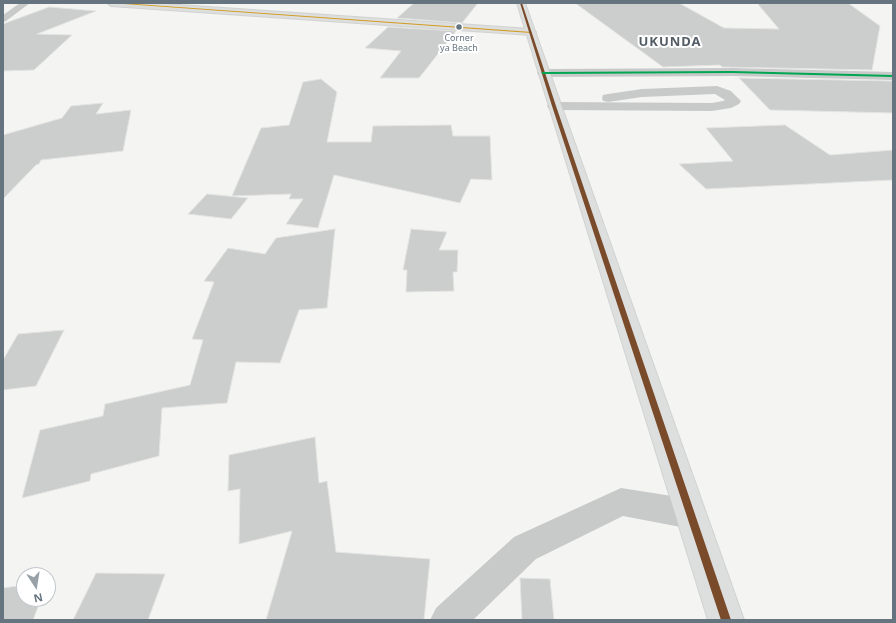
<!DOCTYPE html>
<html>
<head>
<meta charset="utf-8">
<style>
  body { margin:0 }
  #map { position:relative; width:896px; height:623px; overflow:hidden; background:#f4f4f2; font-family:"Noto Sans",sans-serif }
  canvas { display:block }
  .frame { position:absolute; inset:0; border:4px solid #667480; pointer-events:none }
  .north { position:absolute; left:16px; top:567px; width:40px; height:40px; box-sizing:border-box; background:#fff; border:1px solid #c2c7cc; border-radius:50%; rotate:168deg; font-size:11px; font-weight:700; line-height:16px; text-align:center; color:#667480 }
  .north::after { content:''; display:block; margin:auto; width:14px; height:18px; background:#98a1a8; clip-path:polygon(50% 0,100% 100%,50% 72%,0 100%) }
</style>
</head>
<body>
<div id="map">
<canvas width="896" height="623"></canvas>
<div class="frame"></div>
<div class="north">N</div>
</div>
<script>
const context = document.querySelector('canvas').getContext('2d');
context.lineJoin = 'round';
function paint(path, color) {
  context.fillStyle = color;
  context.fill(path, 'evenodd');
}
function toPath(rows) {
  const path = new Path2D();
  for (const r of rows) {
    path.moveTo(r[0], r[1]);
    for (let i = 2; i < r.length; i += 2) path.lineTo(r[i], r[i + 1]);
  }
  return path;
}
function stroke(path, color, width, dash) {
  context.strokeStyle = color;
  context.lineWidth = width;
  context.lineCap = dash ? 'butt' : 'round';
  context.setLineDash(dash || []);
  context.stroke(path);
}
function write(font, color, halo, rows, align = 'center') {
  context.font = font + ' "Noto Sans",sans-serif';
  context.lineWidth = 4;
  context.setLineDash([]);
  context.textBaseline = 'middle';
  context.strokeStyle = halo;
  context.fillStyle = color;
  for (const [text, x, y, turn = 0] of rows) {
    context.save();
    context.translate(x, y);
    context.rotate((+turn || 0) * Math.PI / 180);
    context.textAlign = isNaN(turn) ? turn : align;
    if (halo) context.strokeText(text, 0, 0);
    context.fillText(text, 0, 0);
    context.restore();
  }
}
const building = toPath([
  [414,3,478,3,462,23,397,18,414,3],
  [575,3,679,3,724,28,779,29,757,3,848,3,880,26,872,70,722,67,720,65,663,67,575,3],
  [49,7,96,11,37,34,72,35,34,70,3,71,3,24,49,7],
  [388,27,456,31,419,78,380,78,401,51,365,48,388,27],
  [739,78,893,81,893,113,770,110,739,78],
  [321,79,337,92,327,142,371,142,373,126,451,125,453,136,490,136,492,180,471,179,460,203,334,175,318,228,286,224,303,199,289,199,291,194,232,196,261,128,289,125,303,82,321,79],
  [103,103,96,114,131,110,123,151,41,160,39,164,36,165,3,199,3,135,62,118,71,106,103,103],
  [785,125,830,155,893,150,893,180,706,189,679,164,733,161,706,128,785,125],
  [207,194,248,198,231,219,188,214,207,194],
  [335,229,327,308,299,310,280,363,236,362,227,403,162,408,159,456,91,474,90,481,22,498,40,430,103,416,105,404,190,385,203,340,192,339,214,282,204,281,228,248,265,254,276,238,335,229],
  [411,229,447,232,439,250,458,250,457,272,453,272,454,291,406,292,407,270,403,270,411,229],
  [64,330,36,386,3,390,3,360,18,334,64,330],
  [315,437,319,483,327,481,336,552,430,559,424,620,266,620,292,531,239,544,240,489,228,491,229,455,315,437],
  [96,573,165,574,148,620,73,620,96,573],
  [520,578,550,579,554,620,522,620,520,578],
  [24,585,24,599,41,599,33,620,3,620,3,588,24,585]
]);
paint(building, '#cccdcd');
stroke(building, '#e3e3e2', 1);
const major = toPath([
  [107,3,150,3,531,29,536,32,531,35,111,6,107,3]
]);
const highway = toPath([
  [517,3,525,3,744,620,708,620,517,3]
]);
stroke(major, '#d1d2d2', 2);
stroke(highway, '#d1d2d2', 2);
paint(toPath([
  [20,3,30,3,6,21,3,22,3,15,20,3],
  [732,68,893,72,893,80,732,76,543,77,539,76,537,73,539,70,543,69,732,68],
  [717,86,731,91,741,101,739,104,731,108,712,111,554,110,549,109,547,106,549,103,554,102,712,103,723,101,725,100,715,94,642,97,608,102,603,101,602,98,603,95,608,94,642,89,717,86],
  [621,488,691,499,702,504,706,514,702,524,691,529,623,516,536,559,473,620,430,620,436,608,514,537,621,488]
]), '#c8caca');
paint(major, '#dddede');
paint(highway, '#dddede');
paint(toPath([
  [110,3,122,3,532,32,531,33,110,3]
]), '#d39a20');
paint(toPath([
  [520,3,522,3,556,106,731,620,721,620,552,106,520,3]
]), '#7a4b2a');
paint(toPath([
  [732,71,893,75,893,77,732,73,543,74,541,73,543,72,732,71]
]), '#00a651');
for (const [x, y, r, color] of [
  [459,27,3.5,"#667480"]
]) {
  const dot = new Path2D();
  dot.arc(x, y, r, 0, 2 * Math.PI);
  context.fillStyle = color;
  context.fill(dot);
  stroke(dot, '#fff', 1.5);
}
write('9px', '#667480', '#fff', [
  ["Corner",459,38],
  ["ya Beach",459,48]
]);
context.letterSpacing = '1px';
write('bold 13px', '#545d66', '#fff', [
  ["UKUNDA",670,42]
]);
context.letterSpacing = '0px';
</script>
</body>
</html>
